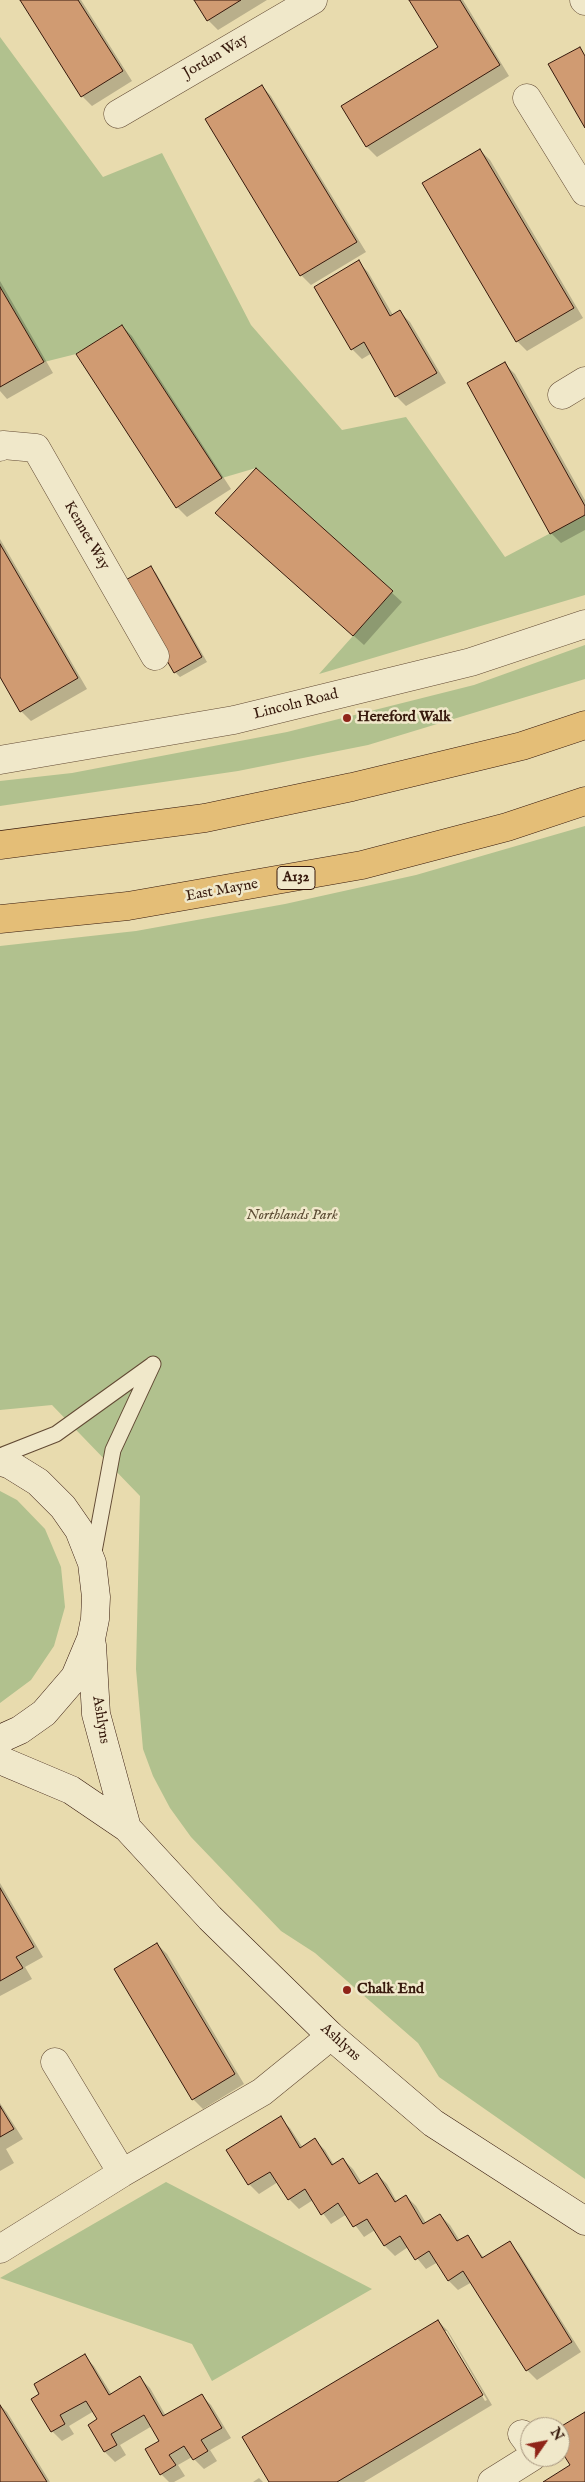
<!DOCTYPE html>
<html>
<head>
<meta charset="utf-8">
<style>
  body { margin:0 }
  #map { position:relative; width:585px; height:2482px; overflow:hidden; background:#e8dbae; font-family:"IM FELL English",serif }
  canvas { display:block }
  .north { position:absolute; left:520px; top:2417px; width:50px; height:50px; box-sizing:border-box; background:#f0e8ca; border:1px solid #a6957e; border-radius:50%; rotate:57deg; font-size:14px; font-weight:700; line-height:20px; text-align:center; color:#36190c }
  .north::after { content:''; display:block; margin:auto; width:18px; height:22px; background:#8f2418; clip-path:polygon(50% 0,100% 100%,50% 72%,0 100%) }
</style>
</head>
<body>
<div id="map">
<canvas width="585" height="2482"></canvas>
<div class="north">N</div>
</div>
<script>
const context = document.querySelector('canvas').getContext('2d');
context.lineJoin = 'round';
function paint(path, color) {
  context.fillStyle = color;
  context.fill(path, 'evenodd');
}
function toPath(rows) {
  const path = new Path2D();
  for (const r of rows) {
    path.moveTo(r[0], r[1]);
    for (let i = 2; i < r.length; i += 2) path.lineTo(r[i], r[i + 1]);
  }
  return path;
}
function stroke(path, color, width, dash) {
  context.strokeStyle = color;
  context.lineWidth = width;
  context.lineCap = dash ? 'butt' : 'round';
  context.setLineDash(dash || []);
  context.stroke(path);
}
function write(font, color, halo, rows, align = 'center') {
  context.font = font + ' "IM FELL English",serif';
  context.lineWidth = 5;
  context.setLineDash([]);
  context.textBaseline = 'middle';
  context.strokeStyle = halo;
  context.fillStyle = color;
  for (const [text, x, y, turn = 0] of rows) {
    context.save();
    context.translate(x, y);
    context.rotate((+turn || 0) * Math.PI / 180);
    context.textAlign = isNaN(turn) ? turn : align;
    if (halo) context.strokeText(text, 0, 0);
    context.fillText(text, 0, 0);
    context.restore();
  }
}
paint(toPath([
  [0,37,103,177,162,153,251,325,342,430,406,417,505,557,585,515,585,595,319,674,393,591,256,468,222,478,122,325,76,354,44,362,0,287],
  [585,645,585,679,368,745,238,771,0,806,0,781,72,773,287,732,474,685],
  [585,826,585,2179,439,2077,418,2043,315,1953,281,1931,191,1837,170,1808,153,1776,143,1749,136,1669,140,1496,52,1405,0,1410,0,946,136,931,285,904,416,875],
  [0,1491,17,1500,45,1529,61,1567,65,1607,54,1646,31,1680,0,1703],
  [166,2182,372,2289,212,2381,192,2344,0,2278]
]), '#b1c18e');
paint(toPath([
  [21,0,81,0,132,81,92,106,82,96],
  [195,0,267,0,218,30,208,20],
  [411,0,463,0,509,76,377,157,367,147,342,107,440,47],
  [262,86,271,96,366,252,311,285,301,275],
  [480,150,490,160,583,318,527,351,517,341],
  [358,262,368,272,393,315,400,312,410,322,446,383,406,406,396,396,372,353,362,359,352,349],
  [0,281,53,373,7,399,0,391],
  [122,326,132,336,231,489,187,517,177,507,78,355],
  [505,364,515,374,585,500,585,530,561,543,551,533,469,384],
  [256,469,402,602,364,645,227,523],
  [0,539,87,689,31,721,21,711,0,675],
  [151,568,156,573,207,662,180,677,175,672],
  [0,1883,43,1957,25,1967,32,1979,0,1996],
  [157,1944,167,1954,244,2084,203,2109,193,2099],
  [0,2103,23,2139,6,2149,14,2163,0,2171],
  [280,2118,290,2128,303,2148,315,2140,325,2150,334,2165,343,2159,353,2169,362,2183,377,2174,387,2184,397,2202,406,2196,416,2206,426,2223,440,2215,450,2225,460,2241,468,2237,484,2258,509,2243,519,2253,581,2352,537,2380,527,2370,472,2282,458,2290,448,2280,438,2262,426,2269,408,2247,395,2256,385,2246,375,2230,364,2237,347,2214,331,2224,313,2200,299,2209,289,2199,278,2182,259,2194,249,2184],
  [438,2321,448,2331,492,2405,364,2482,270,2482],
  [444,2331,447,2331,487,2400,485,2401],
  [84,2356,94,2366,112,2395,140,2378,150,2388,166,2416,201,2395,211,2405,231,2438,210,2450,217,2461,204,2469,192,2457,178,2465,185,2476,174,2482,169,2482,161,2474,160,2441,152,2426,120,2445,126,2455,115,2462,105,2452,90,2425,99,2420,94,2411,69,2426,74,2434,62,2441,52,2431,33,2400],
  [0,2405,7,2412,50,2482,0,2482],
  [259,2478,263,2482,253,2482]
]), '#0003');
const building = toPath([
  [20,0,78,0,123,71,81,97,20,0],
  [194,0,241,0,207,21,194,0],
  [409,0,460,0,500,65,366,147,341,106,438,47,409,0],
  [580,47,585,56,585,128,548,64,580,47],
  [262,85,357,242,300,276,205,119,262,85],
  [480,149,574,308,516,342,422,183,480,149],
  [359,260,390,316,400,310,437,373,395,397,364,342,351,350,314,287,359,260],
  [0,287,44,362,0,387,0,287],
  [122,325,222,478,176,508,76,354,122,325],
  [505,362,585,506,585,515,550,534,467,383,505,362],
  [256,468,393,591,353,636,215,513,256,468],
  [0,544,78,678,20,712,0,677,0,544],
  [151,566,202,657,174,673,122,582,151,566],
  [0,1888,34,1947,16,1957,23,1968,0,1981,0,1888],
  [157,1943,235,2074,192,2100,114,1969,157,1943],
  [0,2106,14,2129,0,2137,0,2106],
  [281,2116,300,2148,315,2138,332,2165,343,2158,359,2184,377,2173,395,2202,406,2195,423,2224,440,2214,457,2241,468,2235,482,2258,510,2241,572,2342,526,2371,463,2271,448,2281,429,2251,415,2260,400,2236,384,2246,367,2219,353,2227,338,2203,321,2215,305,2189,288,2200,270,2172,248,2185,226,2150,281,2116],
  [438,2320,483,2395,337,2482,269,2482,242,2437,438,2320],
  [85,2354,109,2395,140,2376,163,2416,202,2394,222,2428,201,2440,208,2451,193,2460,184,2446,169,2455,176,2465,160,2475,145,2449,159,2441,144,2415,111,2434,117,2445,104,2452,88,2425,97,2419,86,2401,60,2415,65,2424,51,2432,31,2399,39,2394,34,2384,85,2354],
  [0,2405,47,2482,0,2482,0,2405],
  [585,2412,585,2482,543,2482,570,2465,560,2449,560,2427,585,2412]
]);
paint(building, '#d09b72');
stroke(building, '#36190c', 1);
const lane = toPath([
  [0,1456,56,1434,152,1365],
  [93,1557,113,1450,153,1364]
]);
const street = toPath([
  [584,0,585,1],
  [527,98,585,192],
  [118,114,313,0],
  [562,395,585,381],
  [0,447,3,445,36,448,155,656],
  [0,760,234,720,471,662,585,624],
  [55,2062,122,2173],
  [0,2249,122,2173,262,2092,331,2036],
  [522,2434,530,2445],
  [492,2482,532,2457]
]);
const secondary = toPath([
  [0,1462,9,1464,38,1482,63,1507,79,1530,92,1563,96,1597,95,1619,91,1639,75,1677,44,1713,20,1730,0,1739],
  [92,1645,96,1714,127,1828],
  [0,1760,71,1790,127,1828,210,1918,331,2036,433,2123,585,2221]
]);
const primary = toPath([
  [0,845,205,818,352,787,522,746,585,725],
  [0,919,128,906,362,865,507,827,585,801]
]);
stroke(lane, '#624a34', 17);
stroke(street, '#624a34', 29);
stroke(secondary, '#36190c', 29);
stroke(primary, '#36190c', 29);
stroke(lane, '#f0e8ca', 15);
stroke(street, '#f0e8ca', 28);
stroke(secondary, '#f0e8ca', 28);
stroke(primary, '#e4be77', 28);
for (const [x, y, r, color] of [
  [347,718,5,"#8f2418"],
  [347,1990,5,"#8f2418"]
]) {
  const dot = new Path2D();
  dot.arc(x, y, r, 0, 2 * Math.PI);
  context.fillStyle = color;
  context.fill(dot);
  stroke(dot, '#f0e8ca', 2);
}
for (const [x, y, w] of [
  [296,878,38]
]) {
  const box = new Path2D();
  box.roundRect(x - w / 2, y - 11.5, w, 23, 4);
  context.fillStyle = '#f0e8ca';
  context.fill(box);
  stroke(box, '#36190c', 1);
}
write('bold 14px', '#36190c', null, [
  ["A132",296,878]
]);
write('15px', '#36190c', '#f0e8ca', [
  ["Jordan Way",216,57,-30],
  ["Kennet Way",86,536,60],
  ["Lincoln Road",296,705,-14],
  ["East Mayne",222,891,-10],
  ["Ashlyns",100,1720,81],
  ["Ashlyns",340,2043,42]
]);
write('bold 15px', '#36190c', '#f0e8ca', [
  ["Hereford Walk",357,718],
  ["Chalk End",357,1990]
], 'left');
write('italic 15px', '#5b4b33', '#f0e8ca', [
  ["Northlands Park",292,1216]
]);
</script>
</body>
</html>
